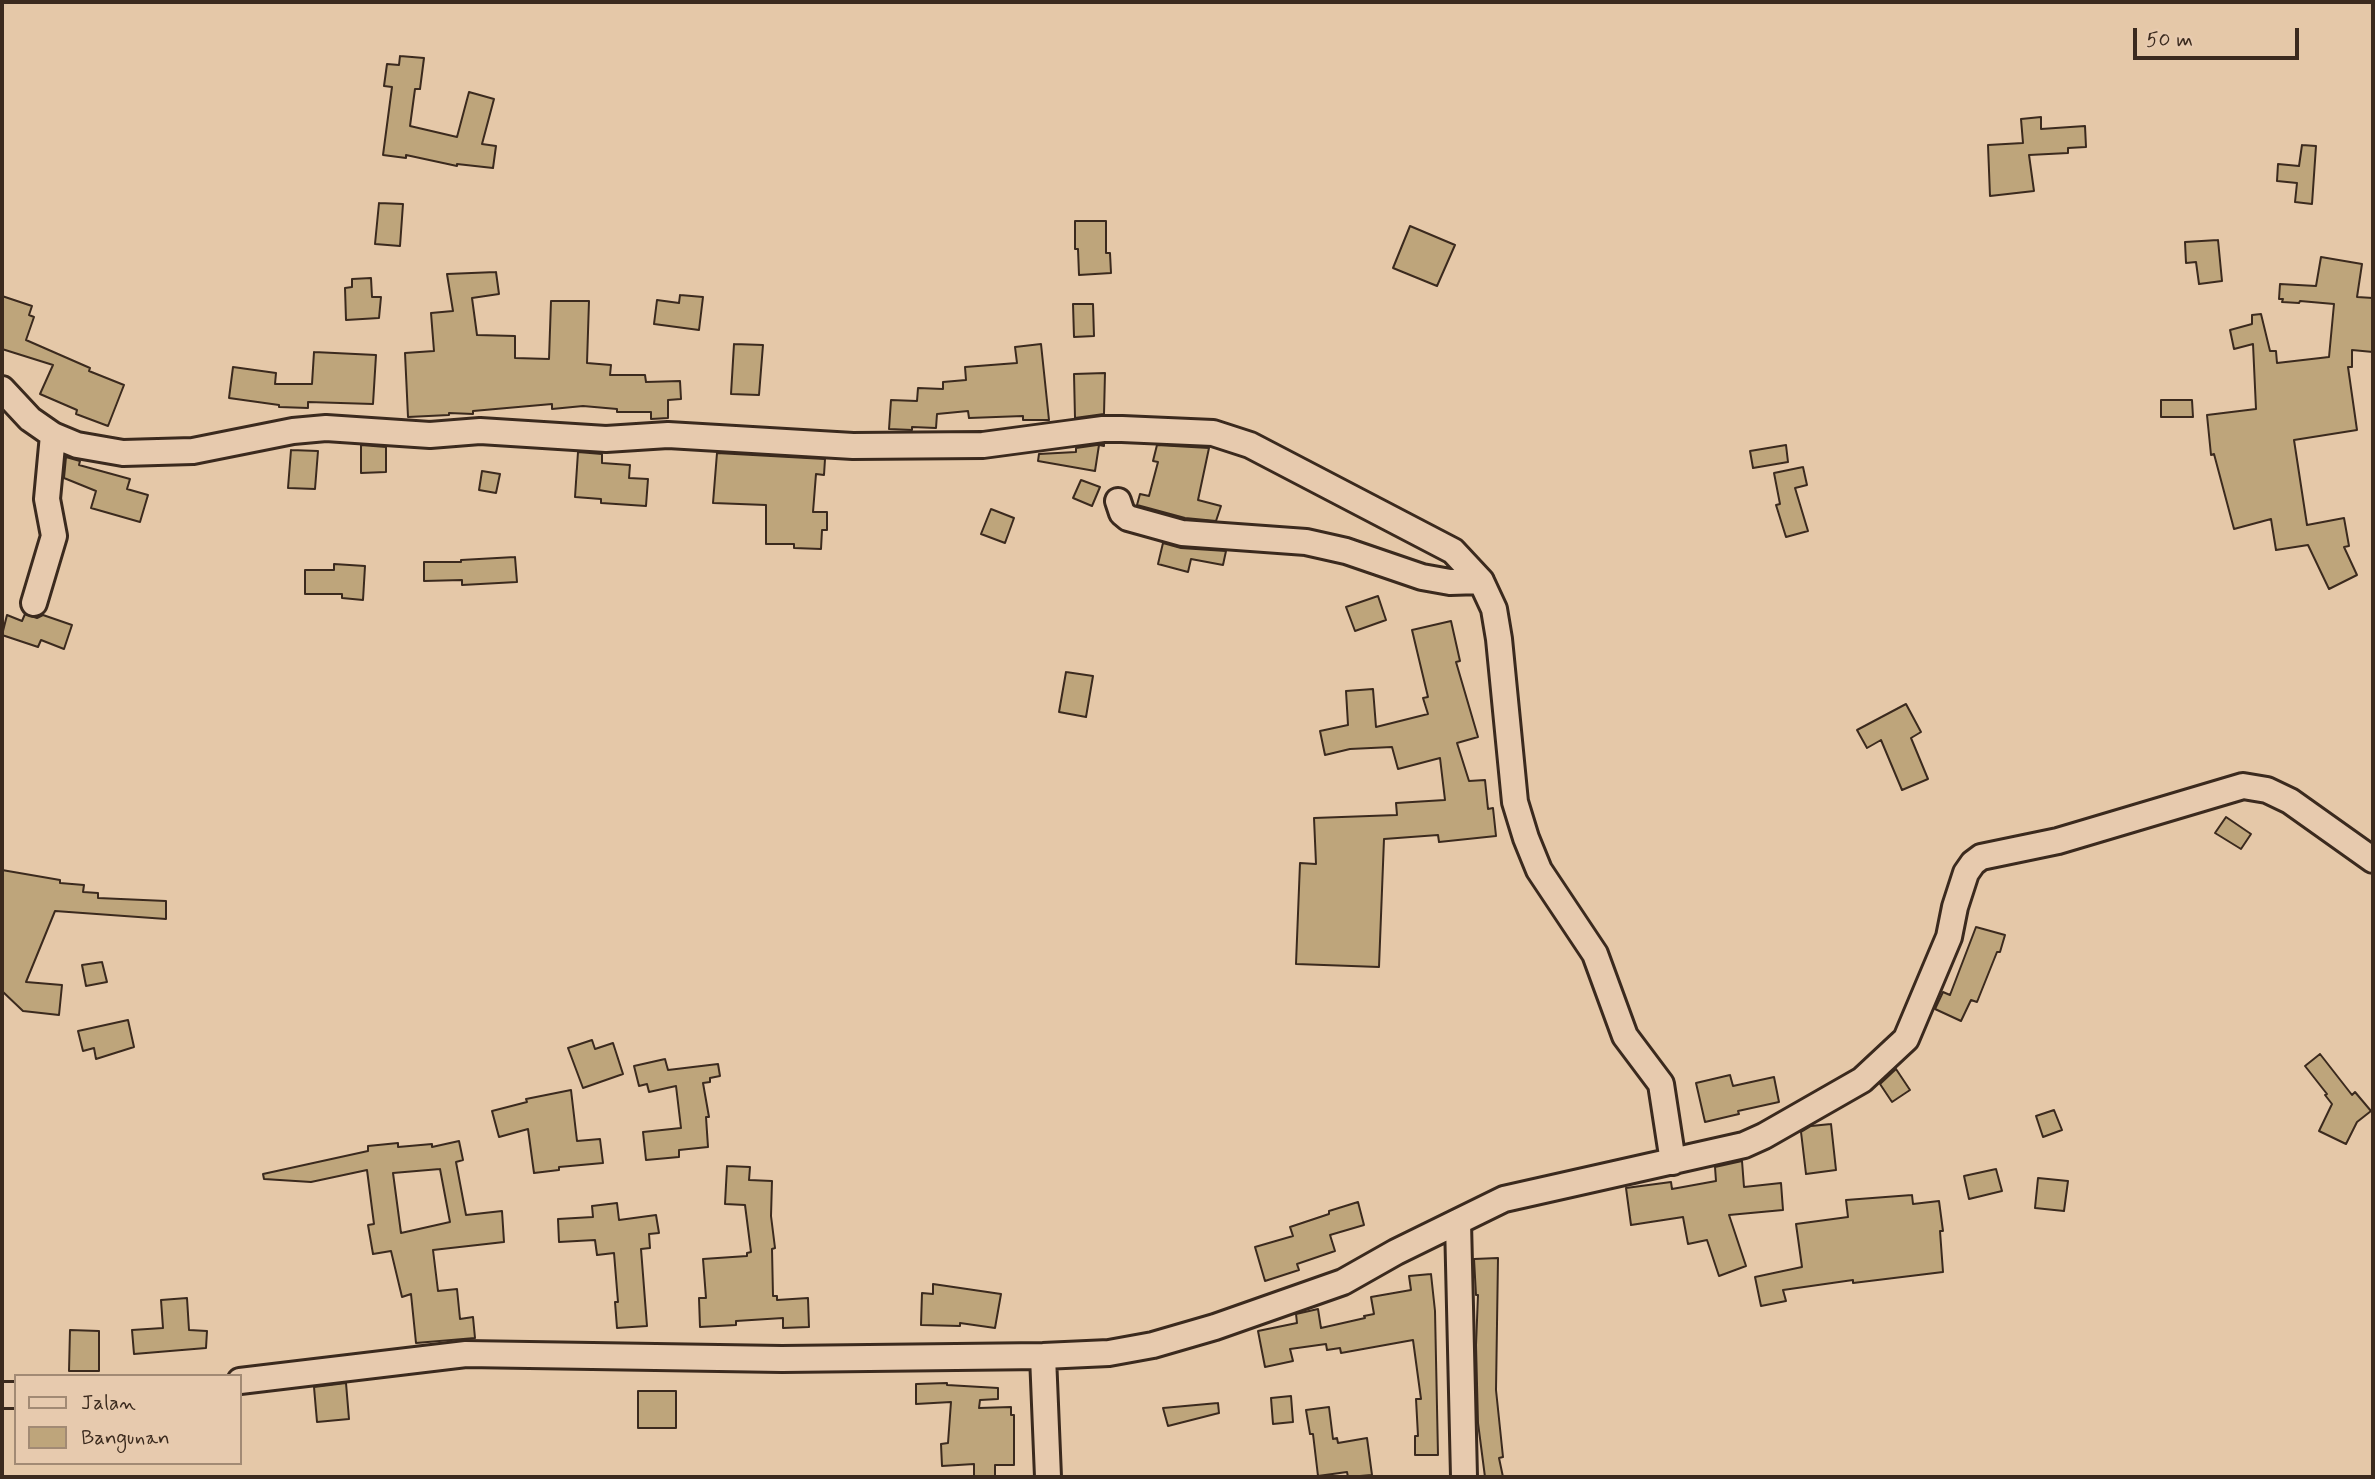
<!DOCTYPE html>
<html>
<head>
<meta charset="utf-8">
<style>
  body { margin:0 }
  #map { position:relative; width:2375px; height:1479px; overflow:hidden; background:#e5c8a8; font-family:Mynerve,sans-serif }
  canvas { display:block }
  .frame { position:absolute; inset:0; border:4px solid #3b2a1e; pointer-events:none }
  .legend { position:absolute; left:14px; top:1374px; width:228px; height:91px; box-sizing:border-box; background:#e7caae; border:2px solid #a28a74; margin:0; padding:9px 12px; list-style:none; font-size:21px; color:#3b2a1e }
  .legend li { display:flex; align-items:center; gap:14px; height:35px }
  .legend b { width:35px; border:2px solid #a28a74 }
  .scale { position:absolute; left:2133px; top:28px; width:166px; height:32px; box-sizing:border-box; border:4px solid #3b2a1e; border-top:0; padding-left:9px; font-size:21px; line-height:24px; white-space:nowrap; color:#3b2a1e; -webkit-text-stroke:5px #e7caae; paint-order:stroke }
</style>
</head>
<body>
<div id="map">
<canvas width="2375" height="1479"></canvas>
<div class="frame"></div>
<ul class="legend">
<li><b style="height:9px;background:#e7caae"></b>Jalan</li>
<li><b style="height:19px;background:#bea57b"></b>Bangunan</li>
</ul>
<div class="scale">50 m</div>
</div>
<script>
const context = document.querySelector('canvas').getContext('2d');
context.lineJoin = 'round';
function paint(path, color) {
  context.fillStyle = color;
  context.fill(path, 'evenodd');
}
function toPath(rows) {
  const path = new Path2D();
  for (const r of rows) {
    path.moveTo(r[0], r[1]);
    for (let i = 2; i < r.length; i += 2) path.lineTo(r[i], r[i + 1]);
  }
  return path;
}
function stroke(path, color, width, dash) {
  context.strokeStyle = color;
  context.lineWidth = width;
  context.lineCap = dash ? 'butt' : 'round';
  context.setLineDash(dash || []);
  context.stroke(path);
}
const building = toPath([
  [400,56,424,58,420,89,415,89,410,126,457,137,469,92,494,99,482,144,496,146,493,168,457,164,457,166,406,155,406,158,383,155,392,87,384,86,387,64,399,65,400,56],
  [2041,117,2041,129,2085,126,2086,147,2068,148,2068,153,2029,155,2034,191,1990,196,1988,145,2023,143,2021,119,2041,117],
  [2302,145,2316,146,2312,204,2295,202,2297,183,2277,181,2278,164,2299,166,2302,145],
  [379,203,403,204,400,246,375,244,379,203],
  [1075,221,1106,221,1106,253,1110,253,1111,273,1079,275,1078,249,1075,249,1075,221],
  [1410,226,1455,245,1437,286,1393,268,1410,226],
  [2218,240,2222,281,2199,284,2196,262,2186,263,2185,242,2218,240],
  [2321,257,2362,264,2357,297,2373,298,2373,352,2352,350,2352,367,2348,367,2357,430,2294,440,2307,525,2344,518,2349,546,2344,547,2357,575,2329,589,2308,545,2276,550,2271,519,2234,529,2214,454,2211,455,2207,415,2256,409,2253,344,2234,349,2230,330,2252,324,2252,315,2261,314,2270,351,2276,351,2277,363,2329,357,2334,304,2300,301,2299,303,2282,302,2283,299,2279,299,2280,284,2316,286,2321,257],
  [496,272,499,294,472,298,477,335,515,336,515,358,549,359,551,301,589,301,587,363,611,365,610,375,645,375,646,382,680,381,681,399,668,400,668,418,651,419,651,412,617,412,617,409,583,406,552,409,552,404,473,411,473,414,449,413,449,415,408,417,405,353,434,351,431,313,453,311,447,274,496,272],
  [371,278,372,297,381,297,379,318,346,320,345,288,352,287,352,279,371,278],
  [680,295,703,297,699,330,654,324,657,300,679,303,680,295],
  [2,296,32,306,29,315,34,317,26,340,90,368,89,371,124,385,108,426,76,414,77,410,40,394,53,365,2,349,2,296],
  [1073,304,1093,304,1094,336,1074,337,1073,304],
  [734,344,763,345,759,395,731,394,734,344],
  [1041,344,1049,420,1023,420,1023,416,969,418,968,411,937,414,936,428,912,427,912,430,889,429,891,400,917,401,918,388,943,389,943,382,966,380,965,367,1017,363,1015,347,1041,344],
  [314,352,376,355,373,404,308,402,308,408,279,407,279,405,229,398,233,367,276,373,275,384,312,384,314,352],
  [1105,373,1104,414,1075,418,1074,374,1105,373],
  [2161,400,2192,400,2193,417,2161,417,2161,400],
  [1104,444,1104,446,1099,445,1095,471,1038,461,1039,454,1076,452,1076,448,1104,444],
  [361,445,386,447,386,472,361,473,361,445],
  [1157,445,1209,448,1198,500,1221,506,1216,521,1185,518,1137,505,1140,494,1149,496,1158,462,1153,461,1157,445],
  [1786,445,1788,462,1753,468,1750,451,1786,445],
  [291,450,318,451,315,489,288,488,291,450],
  [578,452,602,454,602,463,630,465,629,478,648,479,646,506,601,503,601,499,575,497,578,452],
  [717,453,825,459,824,475,816,474,813,512,827,512,827,530,822,530,821,549,794,548,794,544,766,544,766,505,713,503,717,453],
  [66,457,80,461,79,465,130,479,127,489,148,495,140,522,91,508,96,491,64,478,66,457],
  [1803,467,1807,485,1795,488,1808,531,1786,537,1776,505,1780,504,1774,473,1803,467],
  [482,471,500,474,496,493,479,490,482,471],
  [1081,480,1100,487,1092,506,1073,498,1081,480],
  [991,509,1014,518,1005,543,981,534,991,509],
  [1163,543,1181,548,1226,551,1223,565,1191,559,1188,572,1158,564,1163,543],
  [515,557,517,582,462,585,462,580,424,581,424,562,461,562,461,560,515,557],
  [334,564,365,566,363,600,342,598,342,594,305,594,305,570,334,570,334,564],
  [1378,596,1386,620,1355,631,1346,607,1378,596],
  [25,614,37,618,43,615,72,625,64,649,41,640,38,647,2,635,7,615,22,621,25,614],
  [1451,621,1460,661,1456,662,1478,737,1457,743,1469,781,1485,780,1488,809,1493,808,1496,836,1439,842,1438,835,1384,839,1379,967,1296,964,1300,863,1316,864,1314,818,1397,815,1396,803,1445,800,1440,758,1398,769,1392,747,1350,749,1325,755,1320,731,1348,725,1346,691,1373,689,1376,727,1428,714,1423,698,1428,697,1412,630,1451,621],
  [1066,672,1093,676,1086,717,1059,712,1066,672],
  [1906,704,1921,732,1911,738,1928,779,1902,790,1881,740,1867,748,1857,730,1906,704],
  [2226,817,2251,834,2241,849,2215,833,2226,817],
  [2,870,60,880,60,883,84,885,83,892,98,893,98,898,166,901,166,919,55,911,26,982,62,985,59,1015,23,1011,2,991,2,870],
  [1976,927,2005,935,2000,952,1997,952,1977,1002,1971,1000,1961,1021,1935,1009,1943,992,1950,995,1976,927],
  [102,962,107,982,86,986,82,965,102,962],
  [128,1020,134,1047,96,1059,94,1048,83,1051,78,1031,128,1020],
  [592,1040,595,1049,613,1043,623,1074,583,1088,568,1048,592,1040],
  [2320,1054,2352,1095,2355,1092,2371,1111,2357,1122,2346,1144,2319,1131,2332,1104,2325,1095,2327,1094,2305,1066,2320,1054],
  [665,1059,668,1070,718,1064,720,1076,710,1078,710,1082,703,1083,709,1117,706,1117,708,1147,679,1150,679,1157,646,1160,643,1132,681,1128,676,1086,649,1092,647,1084,639,1086,634,1066,665,1059],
  [1896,1069,1910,1090,1892,1102,1880,1084,1896,1069],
  [1730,1075,1733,1086,1774,1077,1779,1102,1738,1111,1739,1114,1705,1122,1696,1083,1730,1075],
  [571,1090,577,1141,600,1139,603,1163,559,1167,559,1170,534,1173,528,1129,499,1137,492,1111,527,1102,526,1099,571,1090],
  [2054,1110,2062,1130,2043,1137,2036,1116,2054,1110],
  [1831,1124,1836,1170,1806,1174,1801,1132,1811,1126,1831,1124],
  [459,1141,463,1160,456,1162,466,1215,502,1211,504,1242,433,1250,438,1291,457,1289,460,1319,473,1317,475,1338,416,1343,411,1294,402,1297,391,1251,373,1254,368,1225,374,1224,367,1170,311,1182,264,1179,263,1174,368,1151,368,1146,398,1143,398,1147,432,1144,432,1147,459,1141],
  [440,1169,450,1222,401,1233,393,1173,440,1169],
  [1742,1161,1744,1187,1781,1183,1783,1210,1729,1215,1746,1266,1719,1276,1707,1240,1688,1244,1683,1217,1631,1225,1626,1188,1671,1182,1672,1189,1716,1181,1715,1167,1742,1161],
  [727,1166,750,1167,749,1180,772,1181,771,1216,775,1248,772,1249,773,1296,777,1296,777,1300,808,1298,809,1327,783,1328,783,1318,736,1321,736,1325,700,1327,699,1298,706,1298,703,1259,747,1256,747,1253,751,1252,745,1205,725,1204,727,1166],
  [1996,1169,2002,1191,1969,1199,1964,1176,1996,1169],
  [2038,1178,2068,1181,2064,1211,2035,1208,2038,1178],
  [1912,1195,1913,1204,1939,1201,1943,1231,1940,1231,1943,1272,1853,1283,1853,1280,1783,1290,1786,1301,1761,1306,1755,1277,1802,1267,1796,1224,1848,1217,1846,1200,1912,1195],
  [1358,1202,1364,1225,1330,1235,1335,1251,1297,1264,1299,1270,1265,1281,1255,1247,1293,1236,1290,1227,1329,1214,1329,1211,1358,1202],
  [617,1203,619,1220,656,1215,659,1233,649,1234,650,1248,641,1249,647,1326,617,1328,615,1302,618,1302,614,1253,597,1255,595,1240,559,1242,558,1219,593,1217,592,1206,617,1203],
  [1498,1258,1496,1390,1503,1457,1499,1458,1503,1477,1485,1477,1478,1423,1476,1345,1478,1295,1476,1295,1474,1259,1498,1258],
  [1431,1274,1435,1311,1438,1455,1415,1455,1415,1436,1418,1436,1416,1399,1421,1399,1413,1340,1341,1353,1340,1348,1327,1350,1326,1344,1290,1349,1293,1361,1265,1367,1258,1331,1297,1323,1296,1314,1318,1309,1321,1328,1365,1318,1364,1316,1374,1314,1371,1297,1411,1290,1409,1276,1431,1274],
  [933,1284,1001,1294,995,1328,960,1323,960,1326,921,1325,922,1293,933,1294,933,1284],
  [187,1298,189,1330,207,1331,206,1348,134,1354,132,1330,163,1328,161,1300,187,1298],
  [70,1330,99,1331,99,1371,69,1371,70,1330],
  [346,1383,349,1419,317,1422,314,1387,346,1383],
  [947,1383,947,1385,998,1388,998,1399,980,1400,979,1408,1011,1407,1011,1415,1014,1415,1014,1465,995,1465,995,1477,974,1477,974,1464,942,1466,941,1444,948,1443,951,1402,916,1404,916,1384,947,1383],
  [638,1391,676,1391,676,1428,638,1428,638,1391],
  [1291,1396,1293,1422,1273,1424,1271,1398,1291,1396],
  [1218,1403,1219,1413,1168,1426,1163,1408,1218,1403],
  [1329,1407,1333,1439,1337,1438,1338,1443,1367,1438,1372,1475,1348,1477,1347,1472,1318,1476,1313,1434,1310,1434,1306,1410,1329,1407]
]);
paint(building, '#bea57b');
stroke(building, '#3b2a1e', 2);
const minor = toPath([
  [2,389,30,419,53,435,77,445,123,453,193,451,293,431,326,428,430,435,480,431,606,439,668,435,853,446,983,445,1103,429,1122,429,1213,433,1250,445,1453,551,1481,581,1494,609,1499,639,1515,802,1526,838,1539,870,1595,954,1625,1036,1661,1084,1673,1162],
  [1118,501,1122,513,1128,518,1182,533,1306,542,1346,551,1422,577,1450,582,1481,581],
  [34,603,54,536,47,499,53,435],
  [1458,1222,1464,1477],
  [1043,1356,1048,1477],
  [240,1381,466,1354,782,1359,1043,1356,1109,1353,1153,1345,1215,1327,1343,1282,1396,1252,1504,1199,1744,1145,1764,1136,1862,1080,1906,1039,1949,937,1955,907,1966,873,1973,863,1981,857,2058,841,2243,786,2267,790,2290,801,2373,860],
  [2,1395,16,1395]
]);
stroke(minor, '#3b2a1e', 30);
stroke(minor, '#e7caae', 24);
</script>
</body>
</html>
